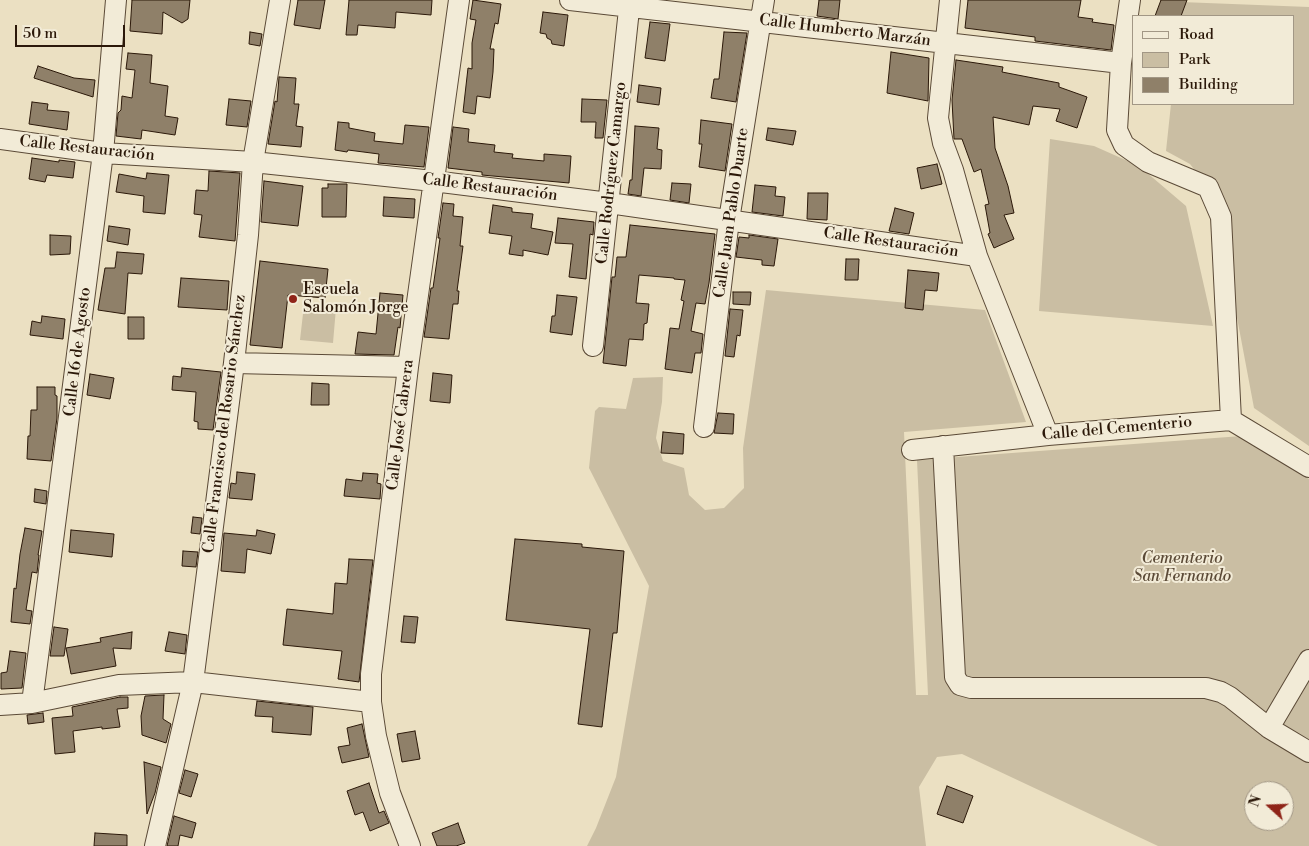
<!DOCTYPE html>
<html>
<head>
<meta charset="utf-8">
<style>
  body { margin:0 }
  #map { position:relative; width:1309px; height:846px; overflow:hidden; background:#ebe0c2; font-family:"Libre Bodoni",serif }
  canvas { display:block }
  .legend { position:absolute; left:1132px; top:15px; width:162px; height:90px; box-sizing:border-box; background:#f2ebd7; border:1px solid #a29785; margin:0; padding:6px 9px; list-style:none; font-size:15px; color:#2b1809 }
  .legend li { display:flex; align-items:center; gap:10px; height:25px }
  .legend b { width:25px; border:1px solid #a29785 }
  .north { position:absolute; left:1244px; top:781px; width:50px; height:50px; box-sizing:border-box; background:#f2ebd7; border:1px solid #a29785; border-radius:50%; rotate:290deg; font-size:14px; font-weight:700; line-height:20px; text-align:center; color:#2b1809 }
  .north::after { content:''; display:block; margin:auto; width:18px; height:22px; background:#8f2418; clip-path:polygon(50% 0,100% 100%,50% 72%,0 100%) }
  .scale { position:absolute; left:15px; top:25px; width:110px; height:22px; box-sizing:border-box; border:2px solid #2b1809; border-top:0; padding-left:6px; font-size:15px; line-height:18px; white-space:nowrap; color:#2b1809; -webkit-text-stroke:4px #f2ebd7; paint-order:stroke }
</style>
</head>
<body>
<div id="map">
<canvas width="1309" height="846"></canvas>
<ul class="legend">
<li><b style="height:6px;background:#f2ebd7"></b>Road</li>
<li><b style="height:14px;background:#cabea3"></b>Park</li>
<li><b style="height:14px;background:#8f8069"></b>Building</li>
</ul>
<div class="north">N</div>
<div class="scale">50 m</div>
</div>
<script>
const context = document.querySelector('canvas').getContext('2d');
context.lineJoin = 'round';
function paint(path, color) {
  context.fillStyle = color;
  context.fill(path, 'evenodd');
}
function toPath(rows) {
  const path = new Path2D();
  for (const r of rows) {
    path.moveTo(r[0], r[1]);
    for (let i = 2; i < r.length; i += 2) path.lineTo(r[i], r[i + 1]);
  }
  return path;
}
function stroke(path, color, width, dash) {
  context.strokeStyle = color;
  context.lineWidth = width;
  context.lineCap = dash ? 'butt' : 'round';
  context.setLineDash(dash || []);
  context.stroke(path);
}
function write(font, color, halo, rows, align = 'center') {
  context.font = font + ' "Libre Bodoni",serif';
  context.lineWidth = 4;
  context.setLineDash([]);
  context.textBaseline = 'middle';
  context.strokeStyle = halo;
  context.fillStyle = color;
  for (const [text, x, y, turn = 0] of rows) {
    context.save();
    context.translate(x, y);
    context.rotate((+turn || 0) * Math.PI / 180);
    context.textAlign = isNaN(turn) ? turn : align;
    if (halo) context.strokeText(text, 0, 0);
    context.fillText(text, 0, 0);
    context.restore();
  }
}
paint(toPath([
  [1181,2,1309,7,1309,446,1254,408,1214,195,1190,164,1166,151,1171,104,1293,104,1293,16,1180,16],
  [1050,139,1094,146,1139,166,1186,206,1213,326,1039,311],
  [766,290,985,310,1026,422,904,432,916,695,928,695,917,460,1242,436,1309,479,1309,745,1221,696,1309,752,1309,846,1158,846,962,754,937,757,919,787,926,846,587,846,596,828,616,777,649,586,589,468,595,411,599,407,626,409,633,378,663,377,662,402,656,438,663,461,684,468,689,495,705,510,724,508,744,488,743,448],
  [1254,791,1284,791,1284,821,1254,821],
  [304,305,336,308,333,343,300,340]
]), '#cabea3');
const building = toPath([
  [132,0,190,0,188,19,182,23,163,12,162,34,130,31,132,0],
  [298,0,325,0,320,29,294,25,298,0],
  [349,0,432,0,431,15,396,12,395,28,358,25,357,35,346,35,349,0],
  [473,0,501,4,498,24,495,23,490,49,494,49,493,72,490,98,477,96,475,114,463,112,468,68,472,69,472,43,476,20,470,19,473,0],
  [819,0,840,0,838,19,817,16,819,0],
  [968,0,1081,0,1078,17,1093,19,1092,22,1114,25,1111,50,1035,41,1035,37,965,28,968,0],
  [1161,0,1187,0,1181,16,1155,16,1161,0],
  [543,12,568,15,564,46,552,44,551,40,547,38,546,34,540,33,543,12],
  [650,22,670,24,665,61,645,58,650,22],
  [250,32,262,34,260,46,249,44,250,32],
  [724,32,747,33,736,102,711,98,714,79,719,79,724,32],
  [891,52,929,58,928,101,887,93,891,52],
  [128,53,152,55,150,83,168,86,165,116,178,118,175,135,142,130,141,139,116,136,118,113,121,110,122,96,132,98,135,70,126,69,128,53],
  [956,60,1003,67,1002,72,1059,83,1059,87,1087,97,1077,128,1056,121,1060,109,1033,106,1029,125,993,117,995,148,1008,186,1014,213,1004,215,1014,239,994,248,988,234,990,233,985,205,989,204,981,169,974,172,962,139,954,139,952,100,956,60],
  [38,66,74,78,95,80,93,97,34,78,38,66],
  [279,77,296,78,294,104,299,104,296,126,303,127,301,147,268,144,275,101,277,102,279,77],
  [639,85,661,88,659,105,637,102,639,85],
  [229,99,251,101,247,127,226,125,229,99],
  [582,99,607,100,603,138,595,138,596,122,581,122,582,99],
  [32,102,48,104,47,110,69,112,67,130,29,124,32,102],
  [701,120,732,124,725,171,699,167,702,144,699,144,701,120],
  [338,122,349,123,349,128,375,133,374,141,403,144,405,125,429,127,424,167,378,163,379,154,348,150,347,152,335,150,338,122],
  [635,126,659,128,657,149,662,150,661,169,644,168,641,196,628,194,630,180,632,180,635,126],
  [453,127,469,129,468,142,495,145,494,152,513,154,512,158,544,161,544,154,571,156,569,183,482,175,482,172,448,168,453,127],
  [768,128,796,131,793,145,766,140,768,128],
  [32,158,59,162,59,160,75,162,73,178,47,175,45,182,29,179,32,158],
  [937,164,942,184,921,189,917,168,937,164],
  [209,171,240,173,235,241,199,237,202,215,194,214,196,190,208,191,209,171],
  [147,173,169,175,165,214,143,212,144,196,116,192,119,174,146,179,147,173],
  [264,181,303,186,298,226,261,222,264,181],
  [672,183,691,184,689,203,670,200,672,183],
  [328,184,347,184,346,217,322,217,322,188,328,188,328,184],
  [755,185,776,187,775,196,785,197,783,216,752,212,755,185],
  [808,193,828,193,827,220,807,219,808,193],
  [384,197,415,199,414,218,383,216,384,197],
  [443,203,454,204,453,216,463,217,460,246,463,246,457,291,459,291,458,304,453,304,449,339,424,337,431,288,433,288,437,260,440,238,438,238,443,203],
  [493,205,512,208,512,212,533,214,531,228,553,232,548,255,523,250,523,256,509,254,512,236,489,233,493,205],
  [895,208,914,213,909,234,889,231,895,208],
  [558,218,594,222,593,235,590,234,586,279,569,277,573,244,555,243,558,218],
  [630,225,715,234,709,283,705,304,696,303,691,331,703,334,701,353,695,353,692,373,665,369,670,328,679,329,684,301,681,300,685,280,674,279,674,278,639,275,636,303,649,304,647,323,644,324,643,340,629,339,626,366,603,363,612,277,615,277,617,257,626,257,630,225],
  [109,226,130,229,128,245,107,241,109,226],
  [50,235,71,236,70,254,50,255,50,235],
  [749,235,778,239,774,266,762,265,762,260,736,257,739,237,749,238,749,235],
  [117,252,144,254,142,274,128,273,125,314,98,310,105,268,115,268,117,252],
  [846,259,859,259,858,280,845,280,846,259],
  [260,261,328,269,325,298,288,295,282,348,250,345,260,261],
  [908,270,939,273,937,291,925,290,923,310,905,308,908,270],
  [181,278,229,281,227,310,178,307,181,278],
  [733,292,751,292,750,305,733,304,733,292],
  [380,293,403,295,400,328,398,327,394,355,355,354,358,332,376,334,380,293],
  [557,295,577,297,572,335,550,332,552,316,555,316,557,295],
  [730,309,743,310,740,336,737,335,734,357,725,356,730,309],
  [42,316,65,319,63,339,30,335,32,321,41,323,42,316],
  [128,317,144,317,144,339,128,339,128,317],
  [182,368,221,372,213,430,198,429,198,422,194,421,196,392,172,390,173,376,181,377,182,368],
  [433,373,452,375,450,403,430,401,433,373],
  [90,374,114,378,110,399,87,395,90,374],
  [312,383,329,384,329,405,311,405,312,383],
  [37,387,55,387,55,395,57,396,57,418,51,461,27,459,28,436,30,436,31,410,37,410,37,387],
  [718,413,734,414,733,434,714,433,718,413],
  [663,432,684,434,683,454,661,453,663,432],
  [237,472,255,474,252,500,229,498,231,483,236,484,237,472],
  [363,473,378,474,377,483,381,484,380,499,344,496,346,479,362,481,363,473],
  [35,489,47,491,46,504,34,502,35,489],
  [193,517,202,518,200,534,191,533,193,517],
  [25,528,42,531,38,555,39,555,37,573,32,572,26,610,32,611,30,624,11,622,14,588,16,589,20,554,25,528],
  [71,530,114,534,112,557,69,552,71,530],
  [257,530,275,534,271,554,247,549,245,573,221,571,224,533,256,536,257,530],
  [515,539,582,544,582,547,624,551,617,633,613,633,602,727,578,724,590,629,506,620,515,539],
  [183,551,198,552,196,567,182,566,183,551],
  [349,559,373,560,359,682,338,679,342,651,283,645,287,609,333,614,335,583,347,584,349,559],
  [404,616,418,617,415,643,401,642,404,616],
  [54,627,68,629,64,656,50,656,54,627],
  [132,632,131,649,113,648,116,666,71,674,66,648,101,642,100,638,132,632],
  [169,632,187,635,185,654,165,651,169,632],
  [10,651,26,653,22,688,1,689,1,673,7,672,10,651],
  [164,695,163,719,171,724,166,743,142,735,141,716,145,696,164,695],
  [120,697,128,697,128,708,117,709,120,727,102,729,102,727,73,731,75,752,55,754,52,718,73,716,72,707,120,697],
  [257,701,313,707,311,735,272,732,273,717,255,716,257,701],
  [43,713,44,722,28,724,27,715,43,713],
  [362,724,369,757,342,763,338,747,350,745,347,728,362,724],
  [415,731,420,759,402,762,397,734,415,731],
  [144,762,161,767,155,793,147,814,144,762],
  [185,770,198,774,191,797,179,793,185,770],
  [369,783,379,813,384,811,389,823,370,831,363,812,355,815,347,791,369,783],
  [947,786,973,796,963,823,937,814,947,786],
  [174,816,196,823,192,838,180,835,178,846,167,846,174,816],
  [458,823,465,843,456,846,437,846,432,833,458,823],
  [95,833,127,835,127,846,94,846,95,833]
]);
paint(building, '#8f8069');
stroke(building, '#2b1809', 1);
const minor = toPath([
  [570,0,1121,63],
  [950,0,938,118,943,143,953,170,977,256,1048,435],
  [1130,0,1121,63,1117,130,1124,145,1148,162,1208,187,1221,217,1231,420],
  [0,139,103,153,253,162,433,181,609,203,977,256],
  [593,346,630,0],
  [234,363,408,367],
  [704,427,729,220,764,0],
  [943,446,955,677,960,685,971,688,1206,688,1221,692,1230,697,1269,728,1309,752],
  [912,450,1048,435,1231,420,1309,467],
  [32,703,103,153,116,0],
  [0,705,32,703,119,685,193,682,371,702],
  [1269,728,1309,660],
  [155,846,193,682,234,363,248,235,253,162,280,0],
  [410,846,390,793,376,736,371,702,371,674,408,367,459,0]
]);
stroke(minor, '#5b4a37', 22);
stroke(minor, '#f2ebd7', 20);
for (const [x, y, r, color] of [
  [293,299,5,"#8f2418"]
]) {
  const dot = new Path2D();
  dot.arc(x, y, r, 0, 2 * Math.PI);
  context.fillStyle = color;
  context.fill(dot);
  stroke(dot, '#f2ebd7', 2);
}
write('16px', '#2b1809', '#f2ebd7', [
  ["Calle Humberto Marzán",845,31,7],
  ["Calle Restauración",87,149,6],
  ["Calle Rodríguez Camargo",612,173,-84],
  ["Calle Restauración",490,188,7],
  ["Calle Juan Pablo Duarte",732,213,-82],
  ["Calle Restauración",891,243,8],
  ["Calle 16 de Agosto",78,352,-83],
  ["Calle Francisco del Rosario Sánchez",225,424,-83],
  ["Calle José Cabrera",401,425,-83],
  ["Calle del Cementerio",1117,429,-5]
]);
write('16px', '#2b1809', '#f2ebd7', [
  ["Escuela",303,290],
  ["Salomón Jorge",303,308]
], 'left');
write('italic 16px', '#5b4a37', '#f2ebd7', [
  ["Cementerio",1182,559],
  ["San Fernando",1182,577]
]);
</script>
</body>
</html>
